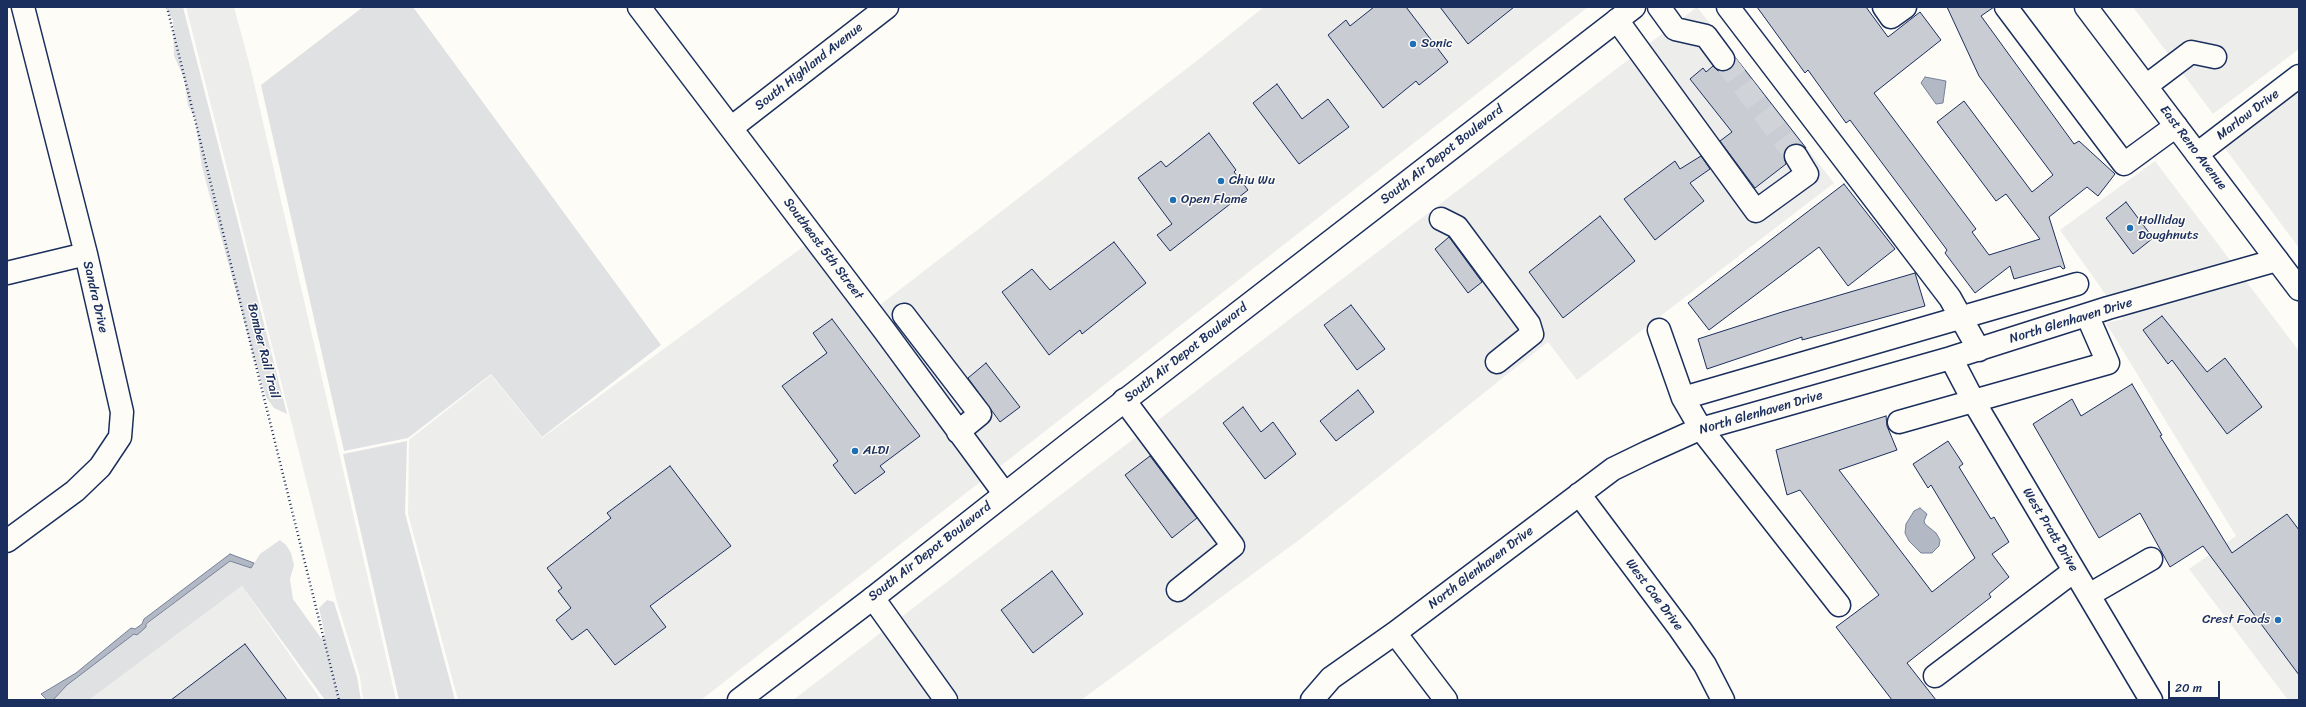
<!DOCTYPE html>
<html>
<head>
<meta charset="utf-8">
<style>
  body { margin:0 }
  #map { position:relative; width:2306px; height:707px; overflow:hidden; background:#fdfcf7; font-family:Sriracha,sans-serif }
  canvas { display:block }
  .frame { position:absolute; inset:0; border:8px solid #1b2f5e; pointer-events:none }
  .scale { position:absolute; left:2168px; top:681px; width:52px; height:18px; box-sizing:border-box; border:2px solid #1b2f5e; border-top:0; padding-left:5px; font-size:12px; line-height:14px; white-space:nowrap; color:#1b2f5e; -webkit-text-stroke:3px #fdfcf7; paint-order:stroke }
</style>
</head>
<body>
<div id="map">
<canvas width="2306" height="707"></canvas>
<div class="frame"></div>
<div class="scale">20 m</div>
</div>
<script>
const context = document.querySelector('canvas').getContext('2d');
context.lineJoin = 'round';
function paint(path, color) {
  context.fillStyle = color;
  context.fill(path, 'evenodd');
}
function toPath(rows) {
  const path = new Path2D();
  for (const r of rows) {
    path.moveTo(r[0], r[1]);
    for (let i = 2; i < r.length; i += 2) path.lineTo(r[i], r[i + 1]);
  }
  return path;
}
function stroke(path, color, width, dash) {
  context.strokeStyle = color;
  context.lineWidth = width;
  context.lineCap = dash ? 'butt' : 'round';
  context.setLineDash(dash || []);
  context.stroke(path);
}
function write(font, color, halo, rows, align = 'center') {
  context.font = font + ' Sriracha,sans-serif';
  context.lineWidth = 3;
  context.setLineDash([]);
  context.textBaseline = 'middle';
  context.strokeStyle = halo;
  context.fillStyle = color;
  for (const [text, x, y, turn = 0] of rows) {
    context.save();
    context.translate(x, y);
    context.rotate((+turn || 0) * Math.PI / 180);
    context.textAlign = isNaN(turn) ? turn : align;
    if (halo) context.strokeText(text, 0, 0);
    context.fillText(text, 0, 0);
    context.restore();
  }
}
paint(toPath([
  [186,7,234,7,251,70,396,700,363,700,360,677,337,602],
  [1264,7,1588,7,701,700,458,700,408,514,409,440,491,375,542,438,807,244,863,318,1199,59],
  [1697,7,1834,183,1577,380,1548,342,1299,540,1081,700,793,700],
  [2133,7,2299,7,2299,49,2213,114],
  [2299,88,2299,248,2224,147],
  [2155,161,2299,351,2299,700,2288,700,2189,569,2236,536,2106,323,2123,319,2060,230],
  [242,586,321,700,89,700]
]), '#edeeec');
paint(toPath([
  [165,7,183,7,287,414,274,408,266,397,255,361,202,167,195,118,188,106,184,78,174,56,173,20],
  [363,7,413,7,661,345,542,437,491,374,408,438,344,451,261,85],
  [407,441,405,513,455,700,399,700,343,454],
  [280,540,286,545,291,553,294,565,290,579,293,599,321,638,325,635,319,608,327,600,334,602,357,677,361,700,325,700,242,586,89,700,53,700,67,685,230,561,251,568,260,554]
]), '#e0e1e3');
const water = toPath([
  [1925,77,1946,81,1943,103,1936,104,1921,83,1925,77],
  [1920,508,1927,514,1924,521,1925,524,1936,533,1940,540,1939,546,1932,553,1921,553,1909,541,1905,533,1906,524,1914,511,1920,508],
  [230,554,254,563,251,568,230,561,146,624,146,627,137,635,134,634,67,685,53,700,47,700,41,694,76,673,131,628,135,629,142,624,144,619,230,554]
]);
paint(water, '#b3b8c5');
stroke(water, '#76819c', 1);
const building = toPath([
  [1374,7,1406,7,1448,62,1419,85,1416,81,1383,108,1328,35,1346,20,1350,26,1374,7],
  [1440,7,1514,7,1468,44,1440,7],
  [1757,7,1866,7,1888,37,1920,12,1941,40,1874,93,1976,229,1972,232,1989,255,2040,239,2006,194,1996,201,1937,122,1964,101,2032,192,2053,175,1979,76,1947,7,1994,7,1981,16,2074,144,2079,141,2115,174,2098,196,2087,187,2049,217,2065,268,2063,269,2060,266,2014,279,2010,266,1975,293,1945,253,1947,250,1850,120,1846,123,1808,70,1805,73,1757,7],
  [1735,57,1806,148,1796,144,1789,146,1784,156,1786,164,1755,188,1720,141,1732,132,1690,79,1703,68,1706,72,1713,66,1718,71,1730,69,1734,64,1735,57],
  [1277,84,1302,119,1328,99,1349,127,1299,164,1253,103,1277,84],
  [1209,133,1236,170,1234,172,1248,190,1170,251,1157,235,1172,224,1138,178,1161,161,1166,167,1209,133],
  [1701,156,1710,169,1690,183,1704,201,1655,240,1624,199,1675,161,1680,169,1701,156],
  [1844,184,1895,249,1848,286,1819,247,1709,330,1688,303,1844,184],
  [2126,202,2153,238,2133,254,2106,218,2126,202],
  [1600,216,1635,261,1563,318,1529,272,1600,216],
  [1449,237,1482,282,1468,293,1435,249,1449,237],
  [1114,242,1146,283,1082,334,1080,330,1049,355,1002,292,1032,269,1050,290,1114,242],
  [1915,273,1925,306,1802,340,1802,337,1707,369,1698,339,1782,312,1915,273],
  [1351,305,1385,349,1357,370,1324,325,1351,305],
  [2162,316,2207,372,2225,358,2262,407,2227,434,2172,360,2168,364,2143,330,2162,316],
  [832,319,920,436,880,466,885,472,855,494,833,465,838,461,782,386,827,353,813,333,832,319],
  [986,363,1020,407,1000,422,968,378,986,363],
  [2132,384,2162,435,2160,436,2232,553,2287,514,2299,530,2299,675,2203,546,2170,567,2140,513,2099,538,2033,424,2072,399,2081,416,2132,384],
  [1358,390,1374,412,1336,441,1320,421,1358,390],
  [1243,407,1261,432,1273,422,1296,454,1265,479,1223,423,1243,407],
  [1886,416,1887,426,1897,450,1839,470,1932,592,1975,558,1931,485,1928,488,1913,464,1948,441,1963,464,1959,467,1991,519,1994,517,2009,542,1992,554,2009,577,1989,594,1991,597,1907,663,1936,700,1892,700,1836,627,1879,595,1800,490,1787,495,1776,450,1886,416],
  [1150,456,1197,518,1172,538,1125,475,1150,456],
  [670,466,731,546,650,606,666,627,615,665,587,629,572,640,556,620,571,608,558,591,562,588,547,568,611,518,607,513,670,466],
  [1052,571,1083,614,1033,653,1001,610,1052,571],
  [245,644,287,700,171,700,245,644]
]);
paint(building, '#c9ccd3');
stroke(building, '#1b2f5e', 1);
stroke(toPath([
  [1723,59,1796,156]
]), '#d0d3d8', 22, [22, 11]);
const minor = toPath([
  [639,7,884,330,1004,493],
  [1659,7,1675,29,1706,36,1723,59],
  [1728,7,1950,298,1979,350],
  [1884,7,1891,17,1905,7],
  [2006,7,2124,164,2176,126],
  [1617,20,1756,211,1807,174,1796,156],
  [2146,86,2191,52,2215,57],
  [731,128,887,7],
  [2197,154,2299,76],
  [1441,219,1457,227,1529,324,1532,334,1497,362],
  [7,273,86,254],
  [904,315,980,414,958,432],
  [1659,330,1683,398,1701,429,1839,605],
  [1951,358,1974,402,2151,700],
  [1683,398,2077,284],
  [1124,400,1233,546,1178,590],
  [1899,422,2108,363,2087,315],
  [1579,494,1680,629,1705,665,1723,700],
  [7,541,75,491,100,467,120,437,122,412,86,254,23,7],
  [2089,595,2151,559],
  [873,598,946,700],
  [1395,633,1446,700],
  [1935,676,2074,571],
  [1312,700,1331,678,1395,633,1613,469,1648,452,1697,430,1951,358,2108,308,2277,260]
]);
const major = toPath([
  [2086,7,2299,289],
  [739,700,873,598,1066,446,1634,7]
]);
stroke(minor, '#1b2f5e', 25);
stroke(major, '#1b2f5e', 25);
stroke(toPath([
  [167,7,339,700]
]), '#1b2f5e', 2.5, [1, 3]);
stroke(minor, '#fdfcf7', 22);
stroke(major, '#fdfcf7', 22);
for (const [x, y, r, color] of [
  [1413,44,4,"#1f6fb2"],
  [1221,181,4,"#1f6fb2"],
  [1173,200,4,"#1f6fb2"],
  [2130,228,4,"#1f6fb2"],
  [855,451,4,"#1f6fb2"],
  [2278,620,4,"#1f6fb2"]
]) {
  const dot = new Path2D();
  dot.arc(x, y, r, 0, 2 * Math.PI);
  context.fillStyle = color;
  context.fill(dot);
  stroke(dot, '#fdfcf7', 1.5);
}
write('13px', '#1b2f5e', '#fdfcf7', [
  ["Sonic",1421,44],
  ["Chiu Wu",1229,181],
  ["Open Flame",1181,200],
  ["Holliday",2138,221],
  ["Doughnuts",2138,236],
  ["ALDI",863,451],
  ["Crest Foods",2270,620,"right"]
], 'left');
write('13px', '#1b2f5e', '#fdfcf7', [
  ["South Highland Avenue",809,67,-38],
  ["Marlow Drive",2248,115,-37],
  ["East Reno Avenue",2193,148,53],
  ["South Air Depot Boulevard",1442,155,-38],
  ["Southeast 5th Street",823,249,53],
  ["Sandra Drive",95,297,77],
  ["North Glenhaven Drive",2071,321,-17],
  ["Bomber Rail Trail",263,351,76],
  ["South Air Depot Boulevard",1186,353,-38],
  ["North Glenhaven Drive",1761,413,-16],
  ["West Pratt Drive",2050,530,59],
  ["South Air Depot Boulevard",930,552,-38],
  ["North Glenhaven Drive",1481,568,-37],
  ["West Coe Drive",1654,595,53]
]);
</script>
</body>
</html>
